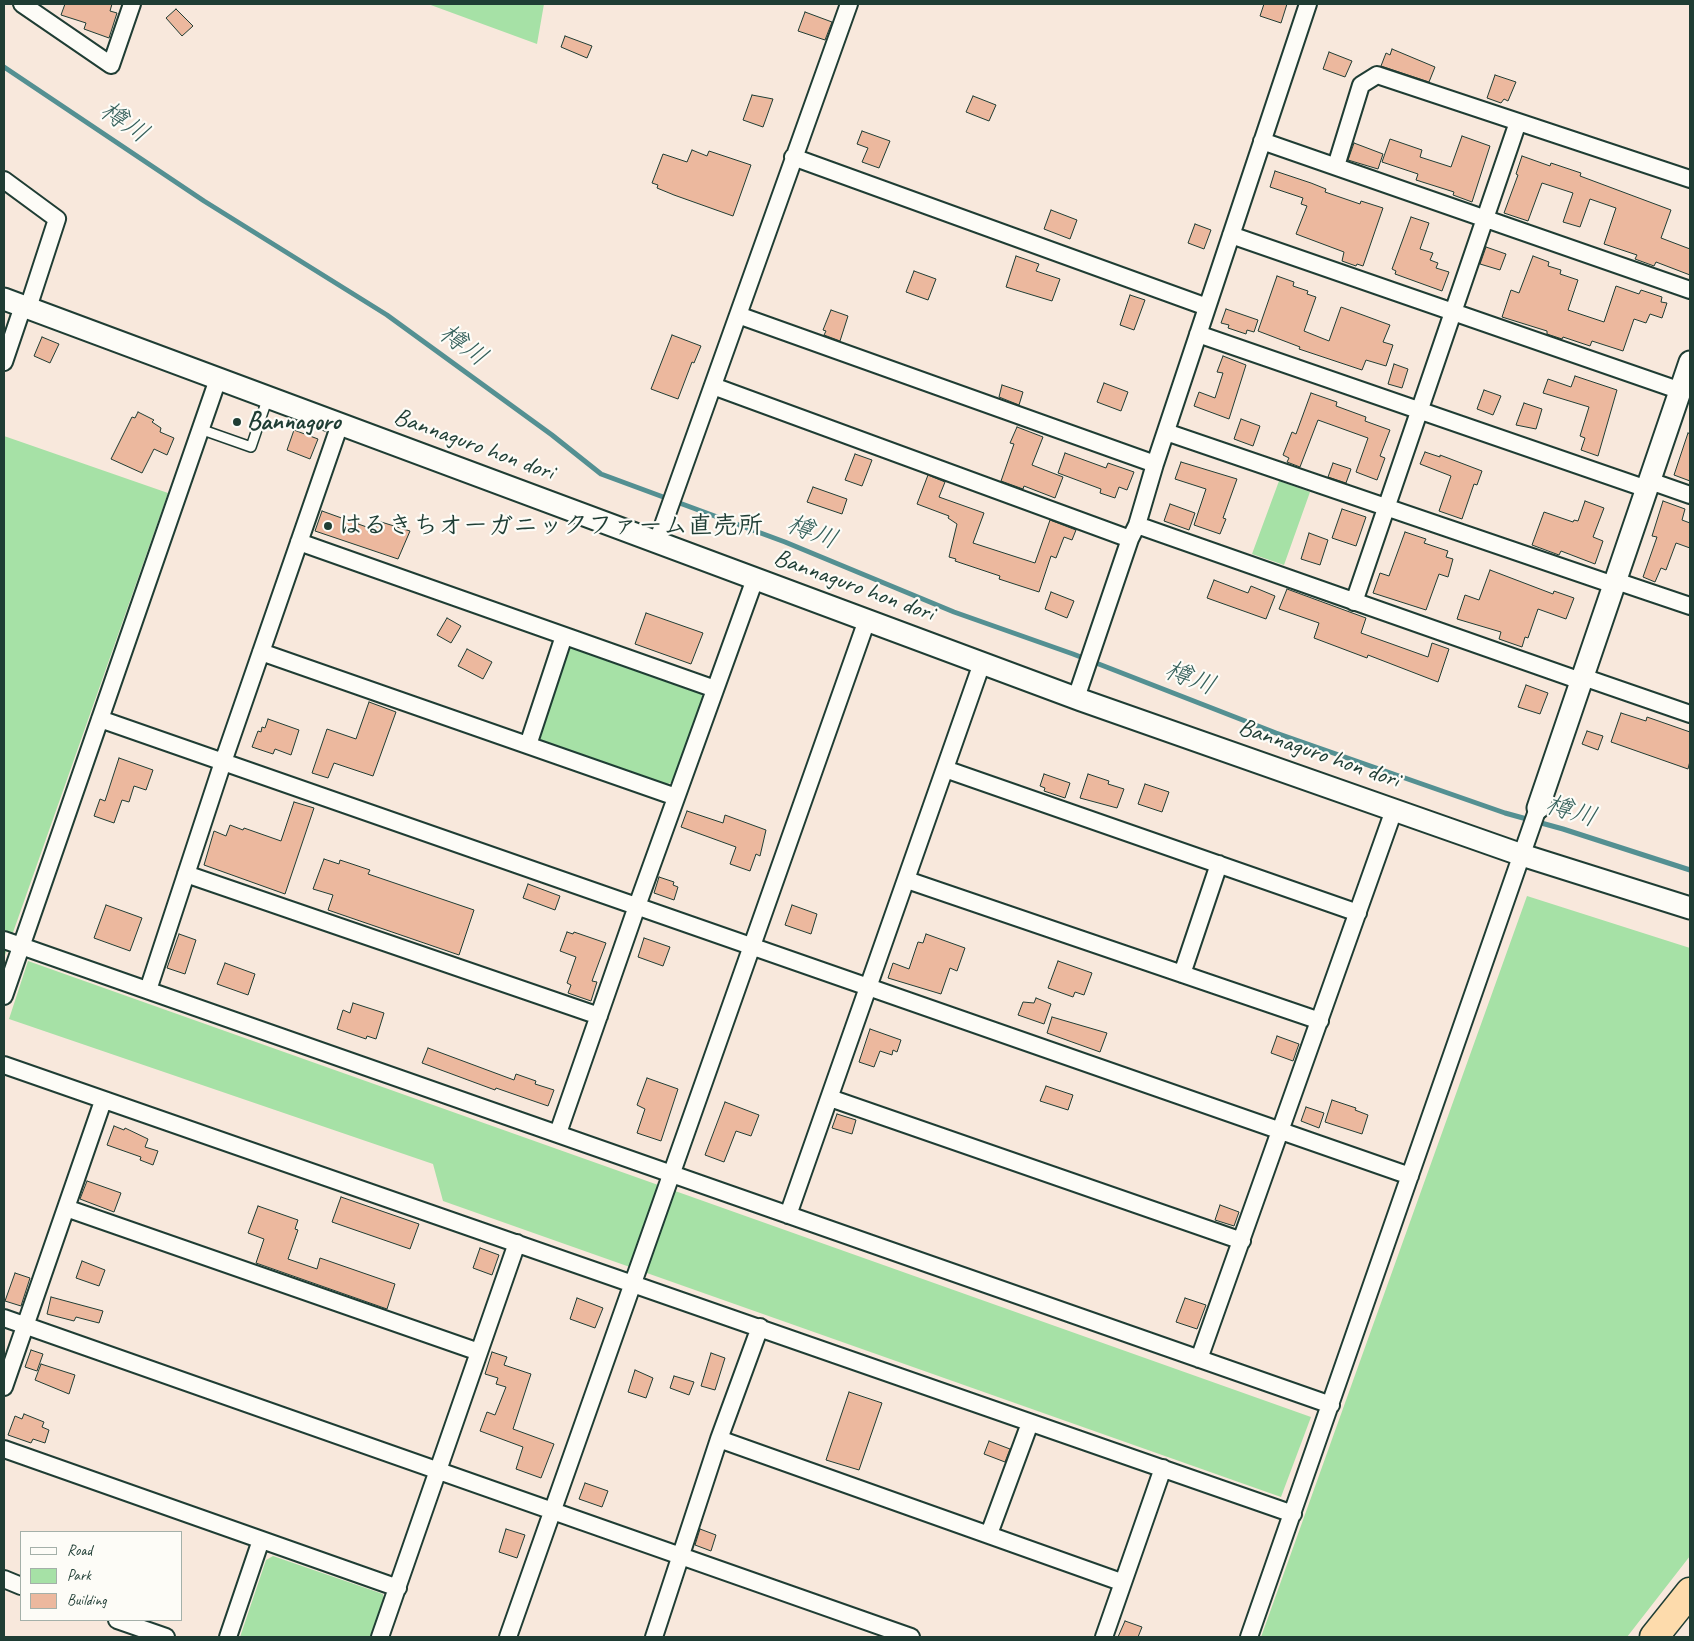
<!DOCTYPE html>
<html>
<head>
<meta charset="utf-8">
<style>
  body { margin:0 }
  #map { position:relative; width:1694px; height:1641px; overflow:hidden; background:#f8e8dc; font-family:Caveat,sans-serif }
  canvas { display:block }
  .frame { position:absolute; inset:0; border:5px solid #1f3d34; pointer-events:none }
  .legend { position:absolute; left:20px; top:1531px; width:162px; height:90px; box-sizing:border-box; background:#fdfcf7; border:1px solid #a4b0a9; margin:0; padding:6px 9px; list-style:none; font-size:15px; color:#1f3d34 }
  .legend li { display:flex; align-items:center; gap:10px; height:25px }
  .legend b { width:25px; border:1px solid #a4b0a9 }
</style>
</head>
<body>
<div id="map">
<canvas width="1694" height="1641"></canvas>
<div class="frame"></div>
<ul class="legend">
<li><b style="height:6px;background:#fdfcf7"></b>Road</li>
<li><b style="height:14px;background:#a6e1a6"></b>Park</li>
<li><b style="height:14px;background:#ecb89e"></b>Building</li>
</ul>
</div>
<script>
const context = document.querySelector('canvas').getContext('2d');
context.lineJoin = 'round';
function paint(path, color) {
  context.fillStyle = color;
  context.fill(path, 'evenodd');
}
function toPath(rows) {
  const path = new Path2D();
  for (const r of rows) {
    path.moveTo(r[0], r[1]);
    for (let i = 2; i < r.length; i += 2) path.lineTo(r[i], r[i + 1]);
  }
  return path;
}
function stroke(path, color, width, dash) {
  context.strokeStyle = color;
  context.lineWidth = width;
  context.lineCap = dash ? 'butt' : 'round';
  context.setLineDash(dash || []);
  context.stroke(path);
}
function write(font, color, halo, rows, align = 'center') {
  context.font = font + ' Caveat,"Klee One",sans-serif';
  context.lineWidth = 4.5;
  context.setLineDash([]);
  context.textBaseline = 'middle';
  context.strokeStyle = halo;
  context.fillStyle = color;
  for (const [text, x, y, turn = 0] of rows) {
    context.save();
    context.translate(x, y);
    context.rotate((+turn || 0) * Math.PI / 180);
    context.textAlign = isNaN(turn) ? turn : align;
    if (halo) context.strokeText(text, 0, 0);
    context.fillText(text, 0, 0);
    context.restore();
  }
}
paint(toPath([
  [428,4,544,4,537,44],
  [4,436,168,493,4,958],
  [1279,481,1310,492,1284,565,1252,554],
  [573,646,700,690,703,699,673,782,665,785,537,739,566,649],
  [1527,896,1690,948,1690,1556,1627,1637,1261,1637],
  [28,961,1311,1417,1281,1497,443,1201,433,1164,9,1019],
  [273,1556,383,1594,385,1606,372,1637,240,1637,266,1560]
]), '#a6e1a6');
stroke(toPath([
  [4,67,204,201,387,315,552,435,601,474,785,542,954,612,1073,654,1276,733,1505,813,1563,829,1690,870]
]), '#549092', 5);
const building = toPath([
  [65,4,112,4,110,11,117,13,109,38,84,29,86,23,61,15,65,4],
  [1264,4,1287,4,1281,23,1260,16,1264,4],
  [176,9,193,26,182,36,166,18,176,9],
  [805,12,832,22,825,40,798,31,805,12],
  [565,36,592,46,587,58,561,47,565,36],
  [1392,49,1435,67,1429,82,1381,66,1386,53,1390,55,1392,49],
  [1329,52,1352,61,1345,77,1323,69,1329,52],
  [1495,75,1516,82,1508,101,1504,99,1501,103,1487,98,1495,75],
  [752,95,773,99,763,127,743,120,752,95],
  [973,96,996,105,989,121,966,112,973,96],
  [862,131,890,141,879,168,862,162,868,148,857,144,862,131],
  [1462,136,1490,146,1472,202,1453,195,1454,192,1416,180,1418,174,1382,162,1390,139,1422,150,1420,157,1451,167,1462,136],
  [1354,143,1383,154,1378,169,1348,160,1354,143],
  [692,150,707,156,709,151,751,165,733,216,674,195,657,188,658,185,652,183,663,154,687,162,692,150],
  [1522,156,1550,166,1551,163,1581,173,1580,176,1671,210,1661,238,1690,249,1690,275,1656,262,1654,266,1635,259,1637,255,1604,244,1616,208,1590,199,1580,227,1563,222,1573,193,1542,183,1528,221,1504,213,1518,175,1516,174,1522,156],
  [1275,171,1311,183,1326,189,1325,192,1360,204,1361,201,1383,208,1363,266,1357,264,1356,266,1342,261,1344,252,1296,234,1307,206,1301,204,1303,198,1270,187,1275,171],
  [1051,210,1077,220,1070,239,1044,229,1051,210],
  [1411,217,1429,223,1420,249,1433,253,1430,260,1438,263,1436,268,1449,272,1442,291,1395,274,1396,271,1392,269,1411,217],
  [1195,224,1211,230,1204,249,1188,243,1195,224],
  [1486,247,1506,254,1500,270,1480,264,1486,247],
  [1016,256,1039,264,1036,271,1060,279,1052,301,1006,287,1016,256],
  [1533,256,1549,262,1548,266,1561,270,1560,274,1578,280,1568,310,1604,322,1616,286,1639,294,1641,290,1662,297,1661,302,1667,303,1662,318,1650,314,1646,323,1634,319,1623,351,1592,341,1590,346,1563,337,1562,339,1547,334,1547,331,1502,317,1511,290,1519,293,1533,256],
  [914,271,936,279,928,300,906,292,914,271],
  [1277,276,1294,282,1293,286,1308,291,1307,294,1316,297,1304,331,1329,341,1341,307,1390,325,1383,342,1393,345,1386,366,1366,360,1362,370,1299,349,1300,347,1258,331,1277,276],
  [1130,295,1145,300,1134,330,1120,325,1130,295],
  [1226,309,1258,320,1254,332,1247,330,1246,334,1228,328,1229,325,1221,323,1226,309],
  [831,310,848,316,840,341,824,335,826,331,823,330,831,310],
  [672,335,701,346,694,363,692,362,678,399,651,389,672,335],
  [42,337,59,344,50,363,34,356,42,337],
  [1223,356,1246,365,1229,419,1194,406,1199,392,1215,398,1223,373,1217,372,1223,356],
  [1394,364,1408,369,1402,388,1388,384,1394,364],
  [1575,376,1617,390,1598,456,1581,450,1585,438,1580,436,1589,407,1543,393,1548,379,1571,387,1575,376],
  [1104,383,1128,392,1121,411,1097,402,1104,383],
  [1002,385,1023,392,1019,405,999,397,1002,385],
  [1484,390,1501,396,1493,415,1477,409,1484,390],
  [1311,393,1337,402,1336,406,1366,417,1365,421,1390,430,1380,456,1385,458,1377,480,1356,472,1368,438,1318,420,1300,467,1287,462,1289,458,1283,455,1292,432,1296,434,1311,393],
  [1524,403,1542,409,1536,429,1516,425,1524,403],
  [138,412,154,420,152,422,161,428,160,432,174,438,167,455,154,449,142,473,111,459,132,417,135,418,138,412],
  [1241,419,1260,426,1253,446,1234,439,1241,419],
  [1017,427,1043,437,1032,465,1063,477,1055,498,1024,486,1023,489,1001,481,1014,444,1010,443,1017,427],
  [294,430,318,439,310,459,287,450,294,430],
  [1688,433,1690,434,1690,481,1674,475,1688,433],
  [1425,452,1440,457,1440,455,1482,471,1477,485,1474,484,1462,519,1439,511,1451,476,1420,464,1425,452],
  [1065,453,1106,468,1108,463,1134,472,1127,490,1119,487,1115,498,1100,493,1101,489,1058,473,1065,453],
  [855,454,872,460,862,486,845,480,855,454],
  [1181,462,1237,479,1223,518,1226,519,1220,534,1194,525,1206,489,1175,479,1181,462],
  [1333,463,1351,469,1346,483,1328,477,1333,463],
  [928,475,945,482,939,497,984,513,973,543,1035,563,1050,520,1076,530,1072,540,1064,537,1056,558,1051,556,1039,592,999,579,1000,576,955,561,956,559,949,557,957,524,948,518,949,516,917,504,928,475],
  [813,487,847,499,842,514,807,502,813,487],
  [1585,501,1604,508,1593,537,1603,541,1595,564,1561,551,1559,555,1532,545,1544,512,1573,522,1574,520,1578,521,1585,501],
  [1663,501,1685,509,1682,520,1690,523,1690,548,1676,543,1666,570,1661,568,1655,582,1643,577,1657,537,1652,536,1663,501],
  [1170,504,1195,513,1189,530,1164,521,1170,504],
  [1342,509,1366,517,1356,546,1332,538,1342,509],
  [322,511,375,530,378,521,410,531,398,559,315,531,322,511],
  [1405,532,1426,539,1424,543,1448,551,1446,557,1453,559,1448,577,1439,574,1426,610,1373,593,1380,573,1389,576,1405,532],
  [1309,533,1328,540,1320,565,1301,559,1309,533],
  [1490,570,1553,594,1554,591,1574,598,1566,619,1538,609,1528,638,1525,637,1522,647,1499,639,1501,632,1457,619,1465,595,1479,600,1490,570],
  [1214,580,1248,593,1251,586,1275,596,1266,619,1207,598,1214,580],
  [1287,589,1366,618,1361,633,1428,657,1432,643,1449,649,1438,682,1368,655,1367,658,1314,638,1319,623,1279,609,1287,589],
  [1051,592,1074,601,1067,618,1045,609,1051,592],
  [646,613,703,633,691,664,635,644,646,613],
  [447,618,461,626,451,643,437,635,447,618],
  [467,649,492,662,483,679,458,666,467,649],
  [1526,685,1548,693,1540,714,1518,707,1526,685],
  [369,702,396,712,373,776,334,763,328,778,312,773,327,729,356,739,369,702],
  [1621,713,1646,721,1647,717,1690,732,1690,761,1688,769,1611,742,1621,713],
  [268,719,299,730,291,755,275,749,273,754,252,747,258,731,261,732,262,727,265,728,268,719],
  [1587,731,1603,736,1598,750,1582,744,1587,731],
  [119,758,153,770,146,790,134,786,129,802,122,800,114,823,94,816,100,799,105,801,119,758],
  [1044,774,1070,783,1065,798,1044,791,1045,788,1040,786,1044,774],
  [1088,774,1109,781,1108,784,1124,789,1117,808,1080,798,1088,774],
  [1145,784,1169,792,1162,812,1138,804,1145,784],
  [294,802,314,808,285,894,204,865,214,831,226,836,230,825,243,830,244,828,281,841,294,802],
  [687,811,723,823,725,815,766,830,760,856,756,854,750,871,730,864,736,847,681,827,687,811],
  [324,859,339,864,340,860,370,870,368,874,474,910,459,955,328,910,333,895,313,889,324,859],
  [659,877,674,882,673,885,678,887,674,900,654,893,659,877],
  [528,884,560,896,555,910,523,898,528,884],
  [106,905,142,918,130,951,94,938,106,905],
  [792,905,817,914,811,934,785,925,792,905],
  [567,932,573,934,574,932,606,943,592,981,597,982,591,1001,568,993,571,985,567,983,576,957,560,951,567,932],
  [179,934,196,940,185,974,167,968,179,934],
  [926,934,965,948,957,971,950,968,941,994,888,978,893,963,909,969,918,942,923,943,926,934],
  [644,938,670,947,663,966,638,957,644,938],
  [1058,961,1092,973,1084,995,1075,992,1073,997,1048,988,1058,961],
  [225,963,255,974,248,995,217,984,225,963],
  [1036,998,1051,1004,1044,1024,1018,1015,1023,1002,1034,1003,1036,998],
  [353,1003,384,1013,376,1039,367,1036,366,1039,337,1029,343,1010,350,1013,353,1003],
  [1052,1017,1107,1033,1100,1052,1047,1033,1052,1017],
  [870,1029,901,1040,897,1052,893,1050,892,1055,880,1051,874,1067,859,1062,870,1029],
  [1277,1036,1299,1044,1293,1061,1271,1053,1277,1036],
  [428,1048,514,1080,516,1074,536,1081,535,1084,554,1090,548,1106,496,1088,495,1090,422,1063,428,1048],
  [647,1078,678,1089,661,1141,637,1133,645,1109,637,1105,647,1078],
  [1046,1086,1073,1095,1068,1110,1040,1101,1046,1086],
  [1332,1100,1356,1108,1355,1110,1368,1115,1362,1134,1325,1122,1332,1100],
  [725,1102,759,1115,751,1136,736,1131,724,1162,705,1155,725,1102],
  [1306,1107,1324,1113,1319,1128,1301,1121,1306,1107],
  [837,1114,856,1120,852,1134,832,1128,837,1114],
  [114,1126,124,1130,125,1128,148,1139,145,1147,158,1151,153,1165,140,1160,141,1157,107,1145,114,1126],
  [87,1181,121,1193,114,1212,80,1199,87,1181],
  [341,1197,419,1224,410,1249,332,1222,341,1197],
  [1220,1205,1239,1212,1234,1226,1215,1220,1220,1205],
  [258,1206,298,1220,295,1229,298,1230,288,1259,317,1269,320,1258,395,1284,387,1309,256,1263,264,1239,248,1233,258,1206],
  [480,1248,499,1255,492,1275,473,1268,480,1248],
  [82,1261,105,1270,99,1286,76,1278,82,1261],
  [15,1273,30,1278,21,1306,5,1301,15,1273],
  [51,1297,103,1311,99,1323,76,1317,74,1321,47,1314,51,1297],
  [577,1298,603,1308,595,1328,570,1319,577,1298],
  [1185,1298,1206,1305,1197,1329,1176,1322,1185,1298],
  [31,1350,43,1354,37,1371,25,1367,31,1350],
  [492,1352,507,1357,504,1365,531,1374,513,1429,554,1444,541,1478,516,1469,523,1447,480,1431,487,1412,495,1415,506,1387,496,1384,498,1378,485,1374,492,1352],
  [711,1353,725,1358,715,1390,701,1386,711,1353],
  [41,1364,75,1375,69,1394,35,1380,41,1364],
  [635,1370,653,1378,646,1398,628,1392,635,1370],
  [674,1376,694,1382,689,1395,670,1388,674,1376],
  [849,1392,882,1403,859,1470,826,1460,849,1392],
  [24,1414,44,1422,42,1427,49,1430,45,1443,33,1439,31,1443,8,1435,15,1416,22,1419,24,1414],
  [989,1441,1010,1449,1005,1462,984,1454,989,1441],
  [585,1483,608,1491,602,1507,579,1499,585,1483],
  [506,1529,525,1535,517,1558,499,1552,506,1529],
  [700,1529,716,1535,711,1551,695,1545,700,1529],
  [1125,1621,1142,1627,1138,1637,1118,1637,1125,1621]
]);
paint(building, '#ecb89e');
stroke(building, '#1f3d34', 1);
const service = toPath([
  [200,429,251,447,268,397]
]);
const minor = toPath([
  [22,4,111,65,132,4],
  [1262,141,1690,290],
  [793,157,1207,307],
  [1336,166,1361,85,1377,75,1690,179],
  [4,180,57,219,28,308],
  [1231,235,1681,391],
  [738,315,1155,464],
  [1198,334,1647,489],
  [4,362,23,306],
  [713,386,1130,539],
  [1166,432,1614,585],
  [1650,481,1690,495],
  [1137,525,1581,681],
  [299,542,715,689],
  [657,542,849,4],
  [1616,581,1690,606],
  [1354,602,1518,122],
  [261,652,676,797],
  [1583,677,1690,714],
  [1076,698,1130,539,1137,525,1155,464,1308,4],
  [100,719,1410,1176],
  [528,745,564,636],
  [945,769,1358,913],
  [186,874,599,1016],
  [907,880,1320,1021],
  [4,940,1331,1405],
  [1182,974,1219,864],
  [148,990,223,762,340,424],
  [4,996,218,379],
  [4,1065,1293,1514],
  [830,1098,1242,1241],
  [558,1133,637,906,755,579],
  [66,1208,479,1352],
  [788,1215,982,663],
  [4,1318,911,1637],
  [1199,1359,1394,810],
  [4,1387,103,1101],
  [719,1439,1121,1582],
  [4,1449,398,1588],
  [989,1534,1030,1423],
  [4,1579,21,1586],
  [117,1620,166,1637],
  [228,1637,261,1540],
  [380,1637,517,1243],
  [508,1637,867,620],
  [654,1637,719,1439,760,1327],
  [1104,1637,1163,1468],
  [1249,1637,1538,808]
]);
const tertiary = toPath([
  [4,299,1081,700,1522,855,1690,908],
  [1538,808,1690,362]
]);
const trunk = toPath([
  [1654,1637,1690,1592]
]);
stroke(service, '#1f3d34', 12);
stroke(minor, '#1f3d34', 20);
stroke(tertiary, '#1f3d34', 25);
stroke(trunk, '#1f3d34', 31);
stroke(service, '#fdfcf7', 9);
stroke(minor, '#fdfcf7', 16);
stroke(tertiary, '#fdfcf7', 21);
stroke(trunk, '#fddbac', 28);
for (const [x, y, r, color] of [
  [237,422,5,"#1f3d34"],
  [328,526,5,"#1f3d34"]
]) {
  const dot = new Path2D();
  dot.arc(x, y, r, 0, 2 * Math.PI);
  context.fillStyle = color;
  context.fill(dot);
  stroke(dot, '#fdfcf7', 2);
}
write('bold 25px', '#1f3d34', '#fdfcf7', [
  ["Bannagoro",247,422],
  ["はるきちオーガニックファーム直売所",338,526]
], 'left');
write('25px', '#1f3d34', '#fdfcf7', [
  ["Bannaguro hon dori",474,445,20],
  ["Bannaguro hon dori",854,586,20],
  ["Bannaguro hon dori",1319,754,19]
]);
write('italic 26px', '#35605b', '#fdfcf7', [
  ["樽川",124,123,34],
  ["樽川",463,346,36],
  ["樽川",812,533,21],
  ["樽川",1190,679,21],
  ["樽川",1571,812,17]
]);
</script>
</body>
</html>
